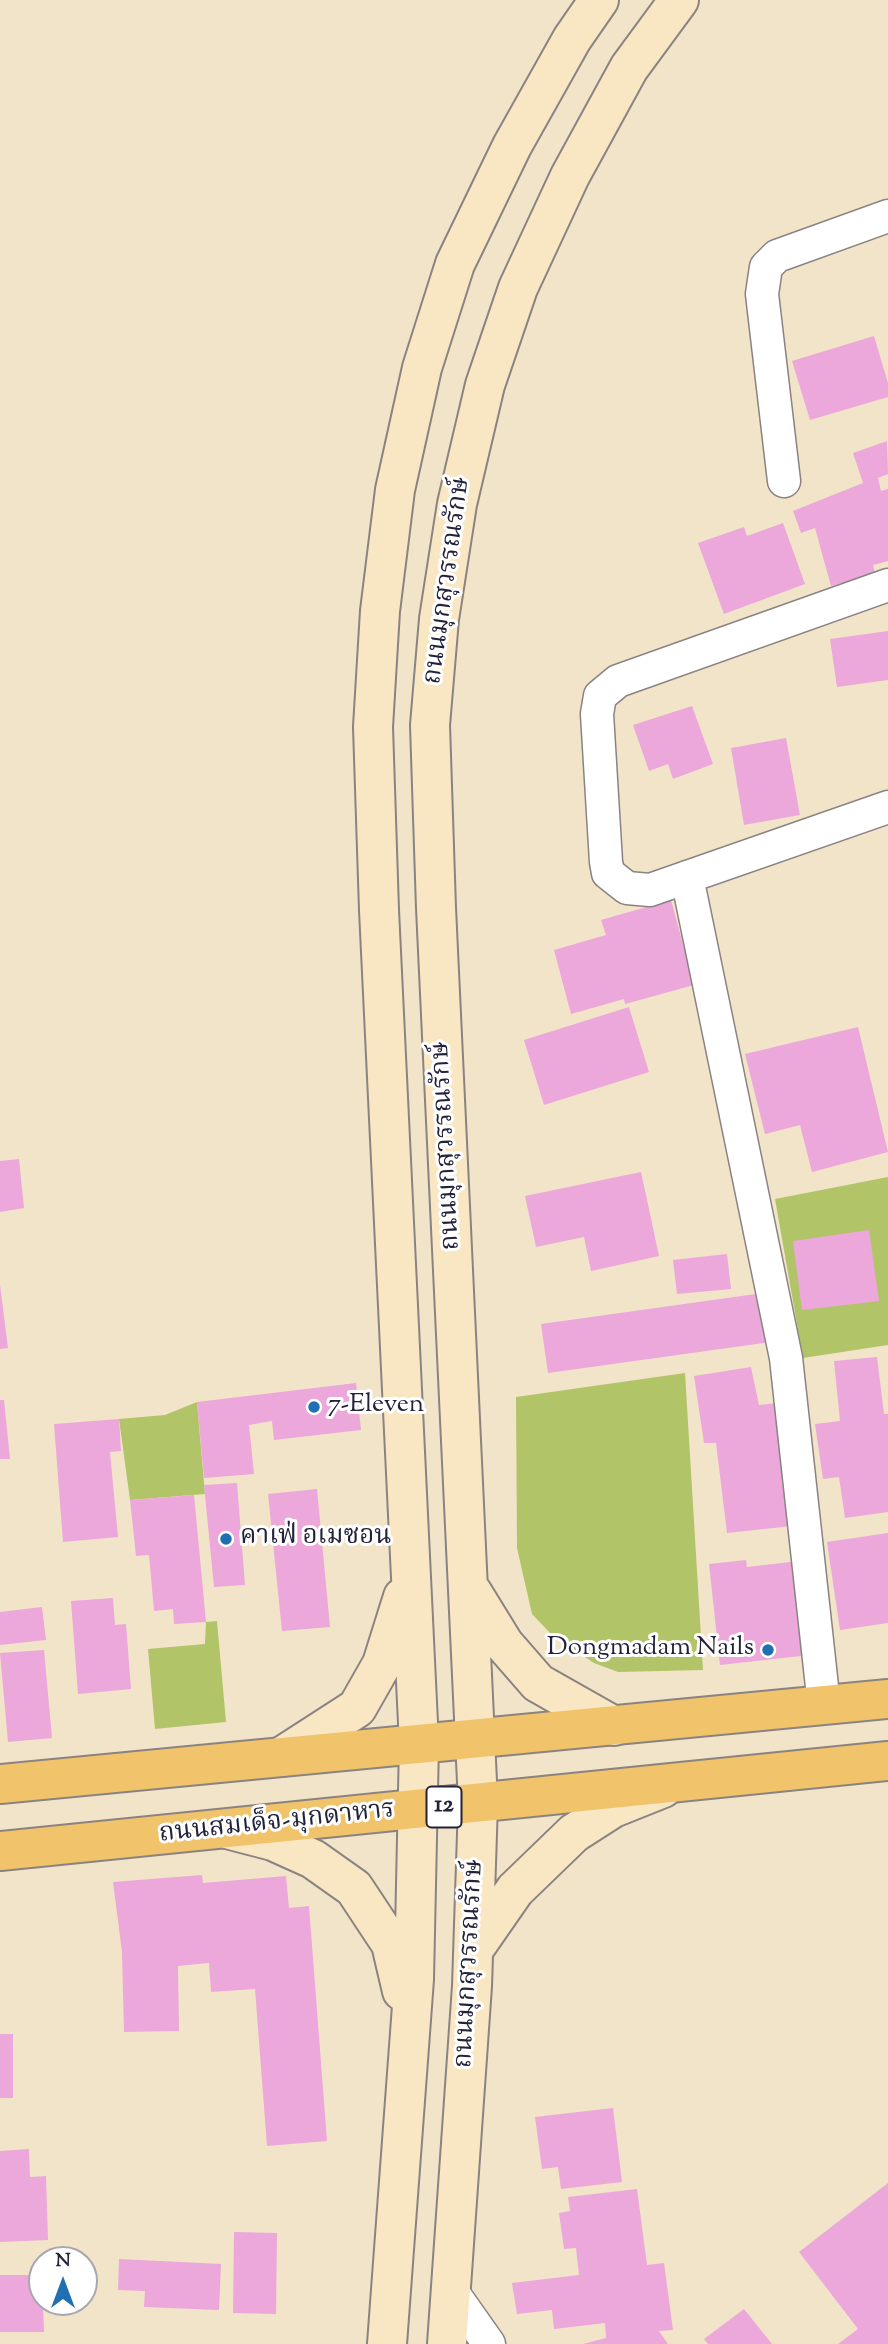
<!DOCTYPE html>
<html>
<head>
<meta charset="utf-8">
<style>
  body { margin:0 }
  #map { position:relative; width:888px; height:2344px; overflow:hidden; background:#f2e4c9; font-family:"Sorts Mill Goudy",serif }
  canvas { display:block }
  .north { position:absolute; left:28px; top:2246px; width:70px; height:70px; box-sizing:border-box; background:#fff; border:2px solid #a7a7b1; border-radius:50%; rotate:0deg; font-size:19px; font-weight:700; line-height:28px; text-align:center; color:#22223b }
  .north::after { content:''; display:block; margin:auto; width:24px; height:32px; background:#1f6fb2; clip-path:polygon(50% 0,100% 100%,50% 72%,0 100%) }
</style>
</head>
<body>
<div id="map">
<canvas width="888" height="2344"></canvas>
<div class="north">N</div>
</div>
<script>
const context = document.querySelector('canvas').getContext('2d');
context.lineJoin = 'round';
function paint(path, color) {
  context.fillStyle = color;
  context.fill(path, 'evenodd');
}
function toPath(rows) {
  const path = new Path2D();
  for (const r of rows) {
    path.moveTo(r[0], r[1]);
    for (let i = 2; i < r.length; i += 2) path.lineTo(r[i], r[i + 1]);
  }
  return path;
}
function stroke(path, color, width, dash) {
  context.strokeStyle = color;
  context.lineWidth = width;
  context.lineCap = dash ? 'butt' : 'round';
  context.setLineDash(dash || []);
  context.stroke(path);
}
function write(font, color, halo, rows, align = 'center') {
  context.font = font + ' "Sorts Mill Goudy","Noto Serif Thai",serif';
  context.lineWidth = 6;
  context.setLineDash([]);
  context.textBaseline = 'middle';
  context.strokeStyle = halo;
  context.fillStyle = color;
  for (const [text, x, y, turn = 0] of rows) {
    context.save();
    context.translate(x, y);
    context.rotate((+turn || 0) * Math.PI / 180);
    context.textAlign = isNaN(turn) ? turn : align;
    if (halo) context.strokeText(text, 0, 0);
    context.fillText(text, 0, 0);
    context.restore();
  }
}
paint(toPath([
  [888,1177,888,1345,803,1358,775,1199],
  [685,1373,703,1670,618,1672,594,1663,553,1636,532,1614,517,1548,516,1397],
  [197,1402,205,1494,130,1500,119,1419,165,1415],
  [217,1621,226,1722,155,1729,148,1649,205,1644,206,1622]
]), '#b2c468');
paint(toPath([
  [874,336,888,383,888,397,810,420,792,361],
  [887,441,888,474,878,478,881,491,888,489,888,561,873,565,875,574,831,586,815,528,801,533,793,511,863,483,853,453],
  [783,523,805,584,724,614,698,543,744,527,747,536],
  [888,631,888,680,837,687,830,639],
  [692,706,713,764,673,779,668,764,649,771,633,725],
  [786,738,800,815,744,825,731,748],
  [671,900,694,985,625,1004,624,999,571,1014,554,950,606,935,601,920],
  [629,1007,649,1072,544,1105,524,1040],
  [858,1027,888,1152,812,1172,800,1125,765,1134,745,1054],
  [19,1159,24,1208,0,1212,0,1161],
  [641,1172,659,1256,591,1271,584,1237,536,1247,525,1196],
  [869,1230,879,1301,802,1310,793,1241],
  [727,1254,731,1289,677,1294,673,1260],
  [0,1285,8,1348,0,1349],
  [763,1293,771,1342,548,1373,541,1324],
  [877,1357,884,1414,888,1414,888,1512,845,1518,839,1477,823,1479,815,1424,840,1421,834,1361],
  [751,1367,759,1405,778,1403,792,1526,727,1533,716,1443,704,1443,694,1376],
  [356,1383,361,1430,274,1440,272,1421,249,1425,254,1474,204,1478,197,1402],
  [0,1400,4,1400,10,1459,0,1459],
  [119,1419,121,1451,110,1452,118,1537,63,1542,54,1424],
  [237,1483,245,1585,214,1587,204,1485],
  [317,1489,330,1627,282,1631,268,1494],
  [194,1495,206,1622,174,1624,173,1609,154,1611,149,1555,136,1556,130,1500],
  [888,1533,888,1623,840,1630,827,1542],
  [746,1560,747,1567,799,1561,810,1655,720,1665,709,1564],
  [113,1598,115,1625,126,1624,131,1689,78,1694,71,1601],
  [42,1607,46,1640,0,1645,0,1612],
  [44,1650,52,1738,8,1742,0,1653],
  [202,1875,203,1883,286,1876,289,1908,309,1906,327,2141,267,2146,255,1989,211,1992,209,1963,178,1966,179,2031,124,2032,122,1952,113,1882],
  [0,2034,13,2034,13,2098,0,2098],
  [613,2108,622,2182,561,2189,558,2167,542,2169,535,2117],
  [29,2149,30,2177,46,2176,48,2240,0,2242,0,2151],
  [888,2183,888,2344,838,2344,858,2329,799,2252],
  [637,2189,647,2265,664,2263,673,2330,659,2331,668,2344,583,2344,606,2338,605,2323,554,2329,552,2310,517,2314,512,2283,579,2275,576,2248,564,2249,559,2213,570,2211,568,2197],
  [234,2232,277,2233,276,2314,233,2313],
  [119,2259,221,2264,219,2310,144,2307,145,2291,118,2290],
  [0,2275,42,2275,44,2332,0,2332],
  [744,2309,772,2344,708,2344,704,2339]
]), '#eca7db');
const minor = toPath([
  [784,481,762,294,766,267,777,256,888,216],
  [888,585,618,681,600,696,597,714,606,862,608,873,627,888,650,890,888,807],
  [687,877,786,1358,824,1705],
  [451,2290,489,2344]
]);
const secondary = toPath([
  [472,1592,504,1644,538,1683,614,1726],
  [281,1757,357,1708,382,1664,403,1597],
  [227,1829,273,1841,313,1859,354,1888,391,1944,402,1991],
  [474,1949,515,1890,574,1833,613,1808,663,1788],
  [387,2344,414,1979,419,1744,379,910,373,727,380,611,395,490,422,368,455,264,512,146,572,39,599,0],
  [447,2344,472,1986,478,1803,436,908,430,725,439,619,457,504,485,385,518,288,570,176,629,68,679,0]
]);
const primary = toPath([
  [0,1784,888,1699],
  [0,1851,888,1761]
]);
stroke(minor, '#8a8382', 35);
stroke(secondary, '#8a8382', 42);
stroke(primary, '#8a8382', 42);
stroke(minor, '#fff', 32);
stroke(secondary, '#f9e7c3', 38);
stroke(primary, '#f1c36a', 38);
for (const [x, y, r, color] of [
  [314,1407,7,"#1f6fb2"],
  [226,1539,7,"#1f6fb2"],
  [768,1650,7,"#1f6fb2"]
]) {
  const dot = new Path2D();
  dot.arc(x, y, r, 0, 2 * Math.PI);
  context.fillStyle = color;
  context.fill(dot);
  stroke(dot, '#fff', 2.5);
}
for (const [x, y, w] of [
  [444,1807,35]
]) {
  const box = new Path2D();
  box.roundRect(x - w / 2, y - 20.5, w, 41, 5);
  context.fillStyle = '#fff';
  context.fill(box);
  stroke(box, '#22223b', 2);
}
write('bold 24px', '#22223b', null, [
  ["12",444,1807]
]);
write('26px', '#22223b', '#fff', [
  ["ถนนมุกสุวรรณรักษ์",449,581,-82],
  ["ถนนมุกสุวรรณรักษ์",448,1146,-93],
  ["ถนนสมเด็จ-มุกดาหาร",277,1824,-6],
  ["ถนนมุกสุวรรณรักษ์",471,1964,-87]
]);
write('26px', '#22223b', '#fff', [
  ["7-Eleven",328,1407],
  ["คาเฟ่ อเมซอน",240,1539],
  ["Dongmadam Nails",754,1650,"right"]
], 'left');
</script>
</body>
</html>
